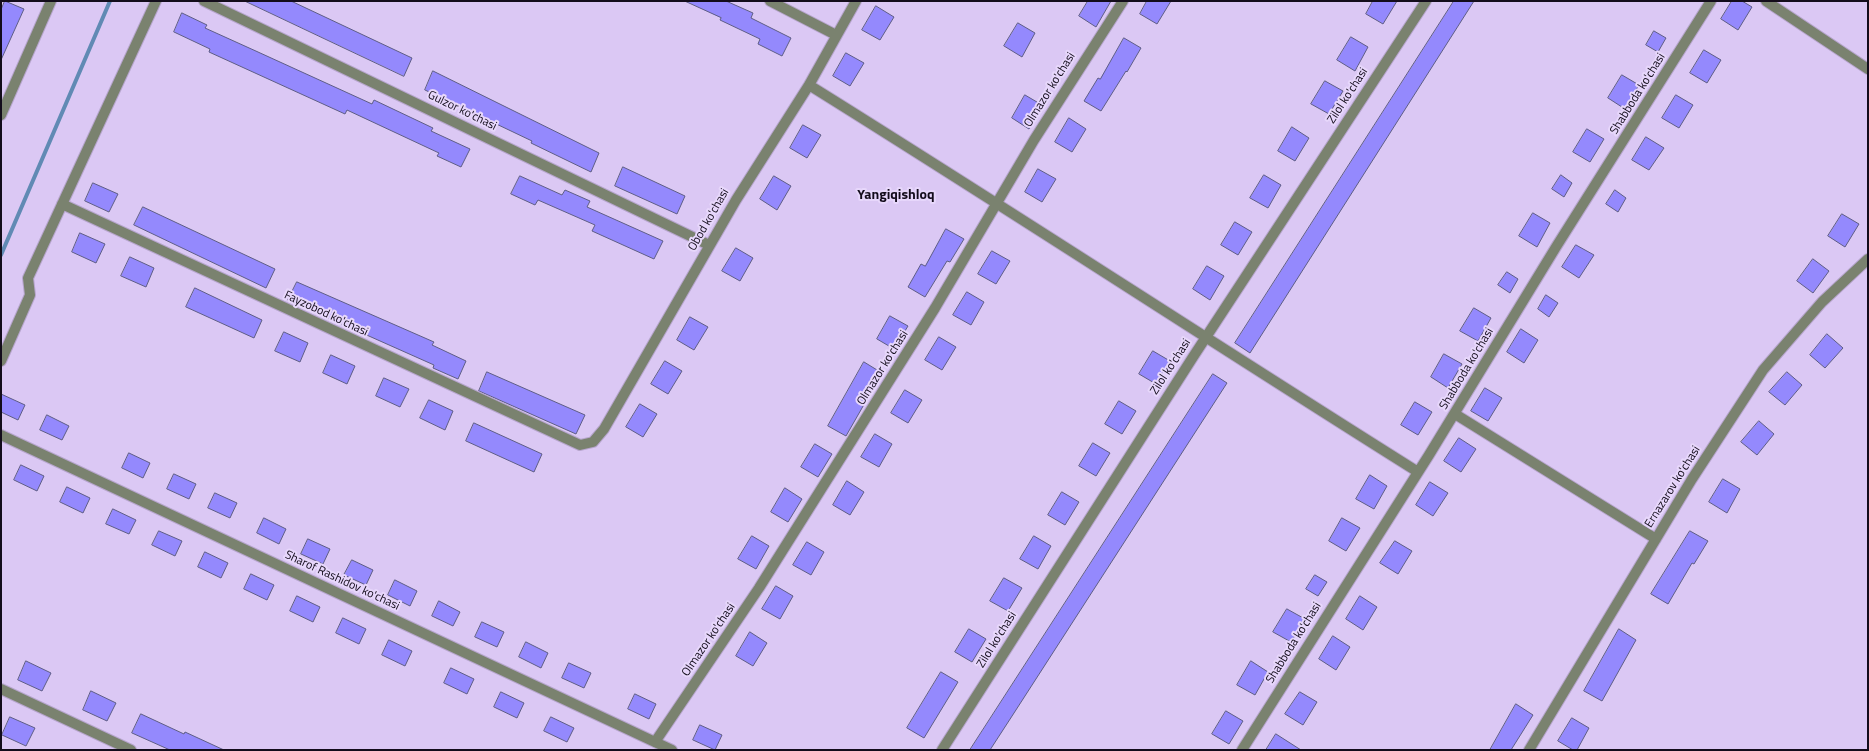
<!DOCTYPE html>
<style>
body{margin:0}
#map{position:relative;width:1869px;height:751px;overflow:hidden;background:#dbc8f4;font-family:"Titillium Web",sans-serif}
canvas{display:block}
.frame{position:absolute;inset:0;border:2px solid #130c1b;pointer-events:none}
</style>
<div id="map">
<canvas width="1869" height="751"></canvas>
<div class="frame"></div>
</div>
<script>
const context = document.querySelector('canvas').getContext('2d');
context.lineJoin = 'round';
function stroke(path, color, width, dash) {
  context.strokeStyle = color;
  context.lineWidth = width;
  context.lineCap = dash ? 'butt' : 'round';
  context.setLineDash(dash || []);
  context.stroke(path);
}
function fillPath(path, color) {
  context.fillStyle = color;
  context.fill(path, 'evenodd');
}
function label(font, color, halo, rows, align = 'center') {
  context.font = font + ' "Titillium Web",sans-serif';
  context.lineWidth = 4;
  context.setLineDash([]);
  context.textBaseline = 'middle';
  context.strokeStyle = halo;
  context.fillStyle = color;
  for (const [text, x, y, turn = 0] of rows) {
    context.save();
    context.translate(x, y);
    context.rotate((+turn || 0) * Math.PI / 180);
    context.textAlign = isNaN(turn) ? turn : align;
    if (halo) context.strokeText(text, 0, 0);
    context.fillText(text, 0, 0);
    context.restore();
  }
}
const stream = new Path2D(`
 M 1,255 L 110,1`);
const building = new Path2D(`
 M 5,1 L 24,9 L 1,60 L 1,10 Z
 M 245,1 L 291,1 L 412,58 L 404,76 Z
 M 685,1 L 726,1 L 753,13 L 751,18 L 791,38 L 782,56 L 758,44 L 760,39 L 720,20 L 721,18 Z
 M 1088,1 L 1111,1 L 1096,27 L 1079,16 Z
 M 1147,1 L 1171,1 L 1157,24 L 1140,14 Z
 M 1373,1 L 1397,1 L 1383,24 L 1366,14 Z
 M 1454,1 L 1474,1 L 1250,353 L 1235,343 Z
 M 1732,1 L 1742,1 L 1752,7 L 1738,30 L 1721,19 Z
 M 876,6 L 894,17 L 880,40 L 862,30 Z
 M 182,13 L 207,25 L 205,28 L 258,52 L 372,104 L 374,100 L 433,128 L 431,131 L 470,149 L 461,167 L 437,156 L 439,153 L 347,110 L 345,114 L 209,52 L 210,49 L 174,32 Z
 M 1018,23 L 1035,33 L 1022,57 L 1004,46 Z
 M 1654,31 L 1666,38 L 1658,52 L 1646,45 Z
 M 1351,37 L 1368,47 L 1355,71 L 1337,60 Z
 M 1124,38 L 1141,48 L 1127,72 L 1126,71 L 1101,111 L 1084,101 L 1098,78 L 1100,79 Z
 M 1704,50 L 1721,60 L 1707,83 L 1690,73 Z
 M 846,53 L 864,63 L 850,86 L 833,76 Z
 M 433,71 L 599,153 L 591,172 L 531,143 L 532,141 L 425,90 Z
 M 1622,75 L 1639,85 L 1625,109 L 1608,98 Z
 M 1325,81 L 1343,91 L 1329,114 L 1311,104 Z
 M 1025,95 L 1042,105 L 1029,129 L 1012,118 Z
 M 1676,95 L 1693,105 L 1679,128 L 1662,118 Z
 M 1069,118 L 1086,129 L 1072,152 L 1055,142 Z
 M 803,125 L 821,135 L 807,158 L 790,148 Z
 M 1292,127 L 1309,138 L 1295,161 L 1278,151 Z
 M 1587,129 L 1604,139 L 1590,162 L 1573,152 Z
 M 1646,137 L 1664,148 L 1649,170 L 1632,160 Z
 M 623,167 L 685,196 L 677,214 L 615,186 Z
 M 1038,169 L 1056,179 L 1042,202 L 1025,192 Z
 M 1264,175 L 1281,185 L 1268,208 L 1250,198 Z
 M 1561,175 L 1572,183 L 1564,197 L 1552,189 Z
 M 520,176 L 562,195 L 565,190 L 590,201 L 587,207 L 663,241 L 654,259 L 592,231 L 595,225 L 538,200 L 535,205 L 511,194 Z
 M 774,176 L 791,186 L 777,210 L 760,199 Z
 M 93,183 L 118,194 L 109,212 L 85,201 Z
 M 1615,190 L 1626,198 L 1618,212 L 1606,204 Z
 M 143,207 L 275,269 L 266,288 L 134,225 Z
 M 1533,213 L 1550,223 L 1537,247 L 1519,236 Z
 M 1842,214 L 1859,224 L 1845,247 L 1828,236 Z
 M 1235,222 L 1252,232 L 1238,255 L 1221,245 Z
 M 946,229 L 964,239 L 950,262 L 947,261 L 925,297 L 908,287 L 921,264 L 925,266 Z
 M 80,233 L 105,244 L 96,263 L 72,252 Z
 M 1576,245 L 1594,255 L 1579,278 L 1562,267 Z
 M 736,248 L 753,258 L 740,281 L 722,271 Z
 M 992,251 L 1010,261 L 996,284 L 978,274 Z
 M 130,257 L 154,268 L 146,287 L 121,276 Z
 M 1813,259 L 1829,271 L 1813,293 L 1797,281 Z
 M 1207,266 L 1224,276 L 1210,300 L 1193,289 Z
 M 1507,272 L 1518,279 L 1510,293 L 1498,285 Z
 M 297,282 L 434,342 L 432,345 L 466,361 L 458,379 L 433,368 L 434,365 L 288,300 Z
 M 195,288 L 262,320 L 254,338 L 186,307 Z
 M 967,292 L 984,302 L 971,325 L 953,315 Z
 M 1546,295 L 1558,303 L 1549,317 L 1538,309 Z
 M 1474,308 L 1491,318 L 1478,341 L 1460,331 Z
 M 890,316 L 908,326 L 894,349 L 877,339 Z
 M 690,317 L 708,327 L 694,350 L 677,340 Z
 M 1521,329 L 1538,340 L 1524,363 L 1507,352 Z
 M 284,332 L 308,343 L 300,362 L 275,351 Z
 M 1827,334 L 1843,348 L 1825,368 L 1810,355 Z
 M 939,337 L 956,347 L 942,370 L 925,360 Z
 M 1153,351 L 1170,361 L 1156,384 L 1139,374 Z
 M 1444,354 L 1462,364 L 1448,388 L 1431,377 Z
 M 331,355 L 355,366 L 347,384 L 323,373 Z
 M 665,361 L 682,371 L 668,394 L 651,384 Z
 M 864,362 L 882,373 L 846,436 L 828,426 Z
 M 487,372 L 585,415 L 576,434 L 479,391 Z
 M 1787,372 L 1802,385 L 1785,405 L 1769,392 Z
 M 1213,374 L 1227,383 L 1014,713 L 990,750 L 970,750 Z
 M 384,378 L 409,389 L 400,407 L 376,396 Z
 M 1485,388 L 1502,398 L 1488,421 L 1471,411 Z
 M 905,390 L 922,400 L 908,423 L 891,413 Z
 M 1,394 L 25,405 L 18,420 L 1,412 Z
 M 429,400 L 453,411 L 445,430 L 420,418 Z
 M 1119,401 L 1136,411 L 1122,434 L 1105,424 Z
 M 1415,402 L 1432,412 L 1418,435 L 1401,425 Z
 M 640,404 L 657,414 L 643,437 L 626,427 Z
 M 47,415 L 69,426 L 62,440 L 40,430 Z
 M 1759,421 L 1774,434 L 1757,455 L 1741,442 Z
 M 474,423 L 542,454 L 534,472 L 466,441 Z
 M 875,434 L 892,444 L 879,467 L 861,457 Z
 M 1459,438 L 1476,449 L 1461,472 L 1444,461 Z
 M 1093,443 L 1110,453 L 1096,476 L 1079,466 Z
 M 815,444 L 832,454 L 818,477 L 801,467 Z
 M 129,453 L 150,463 L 143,478 L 122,468 Z
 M 21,465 L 44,476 L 37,491 L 14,480 Z
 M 174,474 L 196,484 L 189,499 L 167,489 Z
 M 1370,475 L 1387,486 L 1374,509 L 1356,499 Z
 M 1723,479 L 1740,489 L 1727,513 L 1709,502 Z
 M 847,481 L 864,492 L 850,515 L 833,505 Z
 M 1430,482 L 1448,493 L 1433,516 L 1416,505 Z
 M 67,487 L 90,498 L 83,513 L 60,502 Z
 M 785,488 L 802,499 L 788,522 L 771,512 Z
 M 1062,492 L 1079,502 L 1065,525 L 1048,515 Z
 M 215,493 L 237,503 L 230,518 L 208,508 Z
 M 113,509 L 136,520 L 129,534 L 106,524 Z
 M 264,518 L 286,529 L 279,544 L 257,533 Z
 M 1342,518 L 1360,528 L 1346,551 L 1329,541 Z
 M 159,531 L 182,541 L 175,556 L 152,545 Z
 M 1690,531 L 1708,541 L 1694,564 L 1692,563 L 1668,604 L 1651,594 Z
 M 752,536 L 769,546 L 756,569 L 738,559 Z
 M 1034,536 L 1051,546 L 1038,569 L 1020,559 Z
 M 308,539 L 330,549 L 323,564 L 301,554 Z
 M 1395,541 L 1412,551 L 1398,574 L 1380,563 Z
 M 807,542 L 824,552 L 811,575 L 793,565 Z
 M 205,552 L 228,563 L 221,578 L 198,567 Z
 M 352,560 L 373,570 L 366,585 L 344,575 Z
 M 251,574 L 274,585 L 267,600 L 244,589 Z
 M 1315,575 L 1327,582 L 1318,596 L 1306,589 Z
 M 1004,578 L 1022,588 L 1008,611 L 990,601 Z
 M 395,580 L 417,591 L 410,606 L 388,595 Z
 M 776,586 L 793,596 L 780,619 L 762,609 Z
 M 297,596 L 320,607 L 313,622 L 290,611 Z
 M 1360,596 L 1377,607 L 1363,630 L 1346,619 Z
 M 439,601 L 460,612 L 453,626 L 432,616 Z
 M 1287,609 L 1305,619 L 1291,642 L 1273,632 Z
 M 343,618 L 366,629 L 359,644 L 336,633 Z
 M 482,622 L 504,632 L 497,647 L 475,637 Z
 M 969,629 L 986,639 L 972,662 L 955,652 Z
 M 1619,629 L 1636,640 L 1602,701 L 1584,691 Z
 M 750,632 L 767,643 L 753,666 L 736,656 Z
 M 1333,636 L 1350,647 L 1336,670 L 1319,659 Z
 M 389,640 L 412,651 L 405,666 L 382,655 Z
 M 526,642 L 548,653 L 541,668 L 519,657 Z
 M 26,661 L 51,673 L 42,691 L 18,680 Z
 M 1251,661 L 1268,672 L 1255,695 L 1237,685 Z
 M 569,663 L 591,673 L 584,688 L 562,678 Z
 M 451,668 L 474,679 L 467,694 L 444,683 Z
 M 941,672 L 958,682 L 924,738 L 907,728 Z
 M 91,691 L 116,703 L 107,721 L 83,710 Z
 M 501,692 L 524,703 L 517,718 L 494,707 Z
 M 1300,692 L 1317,702 L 1303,725 L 1285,714 Z
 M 635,694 L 656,704 L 649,719 L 628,709 Z
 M 1516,704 L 1533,715 L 1511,750 L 1490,750 Z
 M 1226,711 L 1243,721 L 1229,744 L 1212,734 Z
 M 141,714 L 184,734 L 185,732 L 224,750 L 170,750 L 132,733 Z
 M 10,717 L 35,728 L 26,746 L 2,735 Z
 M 551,717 L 574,728 L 567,742 L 544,731 Z
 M 1572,718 L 1589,728 L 1577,750 L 1573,750 L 1558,741 Z
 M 700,725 L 722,735 L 715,750 L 693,740 Z
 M 1276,734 L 1301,750 L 1266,750 Z`);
const street = new Path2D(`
 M 204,1 L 709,245
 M 770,1 L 836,35
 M 1766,1 L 1868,69
 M 809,85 C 1013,212 1214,344 1418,472
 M 1,115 L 51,1
 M 62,204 L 580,445 L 593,442 L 604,429 L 736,200 L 809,85 L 856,1
 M 1,361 L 30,295 L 28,278 L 156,1
 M 1455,414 L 1656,539
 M 1,435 L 672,750
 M 1,689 L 131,750
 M 655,742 L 759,588 L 935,308 L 1034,140 L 1123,1
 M 942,750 L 1193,357 L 1426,1
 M 1242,750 L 1429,455 L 1556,247 L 1711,1
 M 1529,750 L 1692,479 L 1763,370 L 1822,302 L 1868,259`);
const streetNames = [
 ["Olmazor ko'chasi",1050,90,-58],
 ["Shabboda ko'chasi",1638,94,-58],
 ["Zilol ko'chasi",1348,96,-57],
 ["Gulzor ko'chasi",462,111,26],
 ["Obod ko'chasi",709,220,-60],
 ["Fayzobod ko'chasi",326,314,25],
 ["Zilol ko'chasi",1171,367,-57],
 ["Olmazor ko'chasi",883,368,-58],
 ["Shabboda ko'chasi",1467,369,-59],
 ["Ernazarov ko'chasi",1673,487,-58],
 ["Sharof Rashidov ko'chasi",342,581,25],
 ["Olmazor ko'chasi",709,640,-56],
 ["Zilol ko'chasi",997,640,-58],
 ["Shabboda ko'chasi",1294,643,-58]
];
const quarterNames = [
 ["Yangiqishloq",896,196]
];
stroke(stream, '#618ab4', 4);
fillPath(building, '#9489fd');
stroke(building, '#5e5d85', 1);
stroke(street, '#b7a6cd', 12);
stroke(street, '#7a826f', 10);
label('12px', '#130c1b', '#e7d7fb', streetNames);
label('bold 14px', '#130c1b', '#e7d7fb', quarterNames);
</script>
